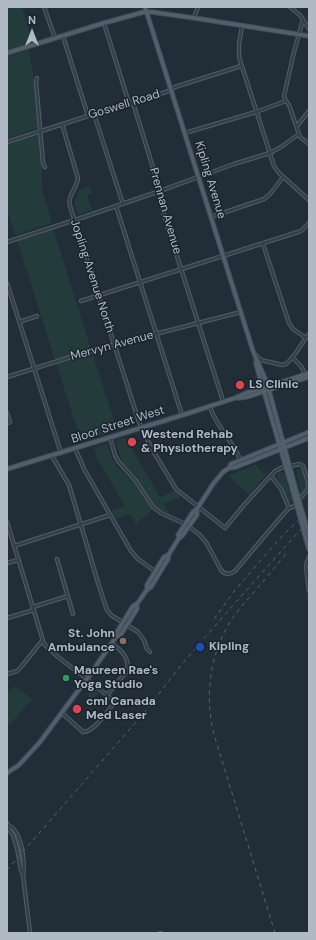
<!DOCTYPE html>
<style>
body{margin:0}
#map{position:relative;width:316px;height:940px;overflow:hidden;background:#212e38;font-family:"DM Sans",sans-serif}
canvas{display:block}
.frame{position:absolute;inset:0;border:8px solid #afbac5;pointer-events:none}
.north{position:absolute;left:12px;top:12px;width:40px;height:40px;-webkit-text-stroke:3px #1a242d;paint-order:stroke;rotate:0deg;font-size:11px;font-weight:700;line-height:16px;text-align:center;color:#afbac5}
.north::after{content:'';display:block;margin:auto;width:14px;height:18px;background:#afbac5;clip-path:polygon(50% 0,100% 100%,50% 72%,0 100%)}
</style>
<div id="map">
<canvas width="316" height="940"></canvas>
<div class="frame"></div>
<div class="north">N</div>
</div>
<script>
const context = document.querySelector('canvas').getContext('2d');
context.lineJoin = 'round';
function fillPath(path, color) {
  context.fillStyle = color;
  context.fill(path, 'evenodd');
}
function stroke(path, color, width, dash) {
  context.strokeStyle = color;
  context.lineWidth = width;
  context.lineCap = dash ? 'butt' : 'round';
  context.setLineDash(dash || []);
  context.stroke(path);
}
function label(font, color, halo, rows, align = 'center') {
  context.font = font + ' "DM Sans",sans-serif';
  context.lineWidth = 3;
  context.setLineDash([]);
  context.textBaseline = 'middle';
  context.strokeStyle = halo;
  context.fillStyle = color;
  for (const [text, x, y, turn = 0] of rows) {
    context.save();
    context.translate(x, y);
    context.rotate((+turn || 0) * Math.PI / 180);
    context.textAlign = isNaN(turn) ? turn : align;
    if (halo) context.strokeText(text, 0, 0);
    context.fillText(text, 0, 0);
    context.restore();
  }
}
const green = new Path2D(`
 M 7,7 L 22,7 L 33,42 L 7,50 Z
 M 29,50 L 34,78 L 38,128 L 7,138 L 7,57 Z
 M 36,134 L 39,136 L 42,169 L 42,189 L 52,223 L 15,235 L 7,209 L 7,144 Z
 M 90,186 L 92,193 L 87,195 L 92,210 L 78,215 L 74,202 L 79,190 Z
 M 53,228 L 91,349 L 55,360 L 17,240 Z
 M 92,352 L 117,430 L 81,441 L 56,363 Z
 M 125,437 L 160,497 L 175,491 L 180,496 L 179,498 L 164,503 L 169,513 L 169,514 C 149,506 150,498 140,482 C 135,474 127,468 121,461 L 122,460 L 119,454 L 116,442 L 117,440 Z
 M 107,444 L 112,459 L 117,466 L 136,484 L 152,510 L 136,524 L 130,514 L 115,519 L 111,511 L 125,506 L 98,460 L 97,460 L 94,447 Z
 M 256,464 L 259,469 L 266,475 L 249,495 L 228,476 Z
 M 299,469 C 304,472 307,483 305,489 C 304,490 302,493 301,495 L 296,471 L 297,470 Z
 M 280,472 L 283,472 L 285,475 L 287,481 L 286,481 L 293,501 L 292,502 L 289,502 L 282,487 L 277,479 L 277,475 Z
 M 15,686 L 33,699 L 7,727 L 7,693 Z
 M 91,686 L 99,693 L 90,703 L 87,691 Z`);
const minor = new Path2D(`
 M 44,7 L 55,38
 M 290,7 L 300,15 L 309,29
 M 194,18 L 198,7
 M 303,20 L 294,52 L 284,96 L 285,99 L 289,105 L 300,137 L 309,144
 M 104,23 L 128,100 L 134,106 L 159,187 L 163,212 L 223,401
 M 242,26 L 239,44 L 239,57 L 274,166 L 279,173 L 309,200
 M 63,36 L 88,116
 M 37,78 L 36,82 L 43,163 L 45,167
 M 94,114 L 123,204
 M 62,124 L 78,178 C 77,189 67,195 70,206 L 139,422 L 152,449 L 176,489 L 225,528 L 244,505 L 275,471 L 285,466
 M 297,126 L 309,111
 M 185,133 L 256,112 L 286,101
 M 7,142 L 88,116 L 166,92 L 175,87 L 241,66
 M 116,206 L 182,415
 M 211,217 L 264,199 L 271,193 L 283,177
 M 7,242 L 78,219 L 160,191 L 234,164 L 270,153 L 281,147 L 299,134
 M 263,244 L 289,323 L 293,329 L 306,338
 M 7,283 L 61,453
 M 81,301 L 292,234 L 301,231 L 309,223
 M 19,322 L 37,316
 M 256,355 L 261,360 L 282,365 C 285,364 286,365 288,362 C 295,356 303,341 309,334
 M 292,357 L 301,366 L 305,374
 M 7,377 L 93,350 L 241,312
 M 210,407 C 216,426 232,440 240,459
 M 7,413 L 10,422 L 7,423
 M 110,437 L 115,455 L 118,461 L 136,481 L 153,507 L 161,513 L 185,524 L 199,534 L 206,542 L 221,570 C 225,575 230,575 235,571 L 280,518 L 289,508 L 293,507 L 308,489 L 308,482 L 303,466 L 300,464 L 290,466
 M 75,448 L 84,469 L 131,551 L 138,559 L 156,572
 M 52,456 L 69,485 L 99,586 L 107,610 L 111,615 L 138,632 L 144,640 L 147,649 L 150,652
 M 271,476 L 281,489 L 289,508
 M 7,522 L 44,644 L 58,657 L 87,679 L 114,701 L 114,703 C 107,712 94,732 83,732 L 62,713
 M 14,546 L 110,515
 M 309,557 L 307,562 L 306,566 L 309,591
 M 57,559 L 73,614
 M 7,563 L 18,560
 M 33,607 L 68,596
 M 7,618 L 34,610
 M 7,674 L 17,671 L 21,667 L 42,641
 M 107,695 L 127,671 C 130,658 122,650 112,644
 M 7,823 L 8,828 L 13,835 L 17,848 L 21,870 L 23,875
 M 8,825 C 22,830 25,862 23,875 L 30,933
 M 160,933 L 161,933`);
const major = new Path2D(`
 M 145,7 L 253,351 L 267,383 L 297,494
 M 7,53 L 104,23 L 144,12 L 152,12 L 194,18 L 309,36
 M 256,360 L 256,364 L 294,495
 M 238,398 L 247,397 L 309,377
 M 229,468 L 236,467 L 309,438
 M 7,469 L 186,414 L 235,398 L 246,393 L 285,381 L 309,373
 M 179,538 L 182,536 L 197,515 L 197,509
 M 147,589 L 147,585 L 164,557 L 168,555
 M 116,637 L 121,634 L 127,625 L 137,609 L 137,605
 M 7,773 L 19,765 L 40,742 L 89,676 L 116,637 L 117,632 L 133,606 C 142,603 142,591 151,587 L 168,559 L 169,554 L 179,538 L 178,535 L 193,512 L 197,509 L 213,484 L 223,472 L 229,468 L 231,464 L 309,432`);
const rail = new Path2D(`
 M 214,619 L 235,590 L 283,535 L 296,523 L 309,509
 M 7,870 L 143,714 L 182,664 L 235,603 L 309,520
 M 275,933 L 213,731 C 205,694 210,655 230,622 C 237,611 246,601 255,591 C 266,578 277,565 288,551`);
const majorBridge = new Path2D(`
 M 297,494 L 309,535
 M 294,495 L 309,550`);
const markers = [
 [240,385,5,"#e0444e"],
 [132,442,5,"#e0444e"],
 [123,641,4,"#8d6e63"],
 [200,647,5,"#1a4fb4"],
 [66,678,4,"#2e9e5b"],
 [77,709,5,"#e0444e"]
];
const streetNames = [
 ["Goswell Road",124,105,-17],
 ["Kipling Avenue",210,180,73],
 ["Prennan Avenue",165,211,74],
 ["Jopling Avenue North",92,276,72],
 ["Mervyn Avenue",112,346,-15],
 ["Bloor Street West",118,425,-18]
];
const poiNames = [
 ["LS Clinic",249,385],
 ["Westend Rehab",141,435],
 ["& Physiotherapy",141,449],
 ["St. John",115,634,"right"],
 ["Ambulance",115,648,"right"],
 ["Kipling",209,647],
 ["Maureen Rae's",74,671],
 ["Yoga Studio",74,685],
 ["cml Canada",86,702],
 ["Med Laser",86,716]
];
fillPath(green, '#233b3a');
stroke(minor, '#525d66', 4.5);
stroke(major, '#404b55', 5.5);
stroke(minor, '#343f49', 2.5);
stroke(major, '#525e69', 3.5);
stroke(rail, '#566470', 1, [4, 4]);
stroke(majorBridge, '#404b55', 5.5, []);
stroke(majorBridge, '#525e69', 3.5);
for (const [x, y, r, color] of markers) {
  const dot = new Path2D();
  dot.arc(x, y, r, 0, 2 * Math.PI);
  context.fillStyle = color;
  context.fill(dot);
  stroke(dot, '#1a242d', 1.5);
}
label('12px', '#afbac5', '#1a242d', streetNames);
label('bold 12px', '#afbac5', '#1a242d', poiNames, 'left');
</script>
